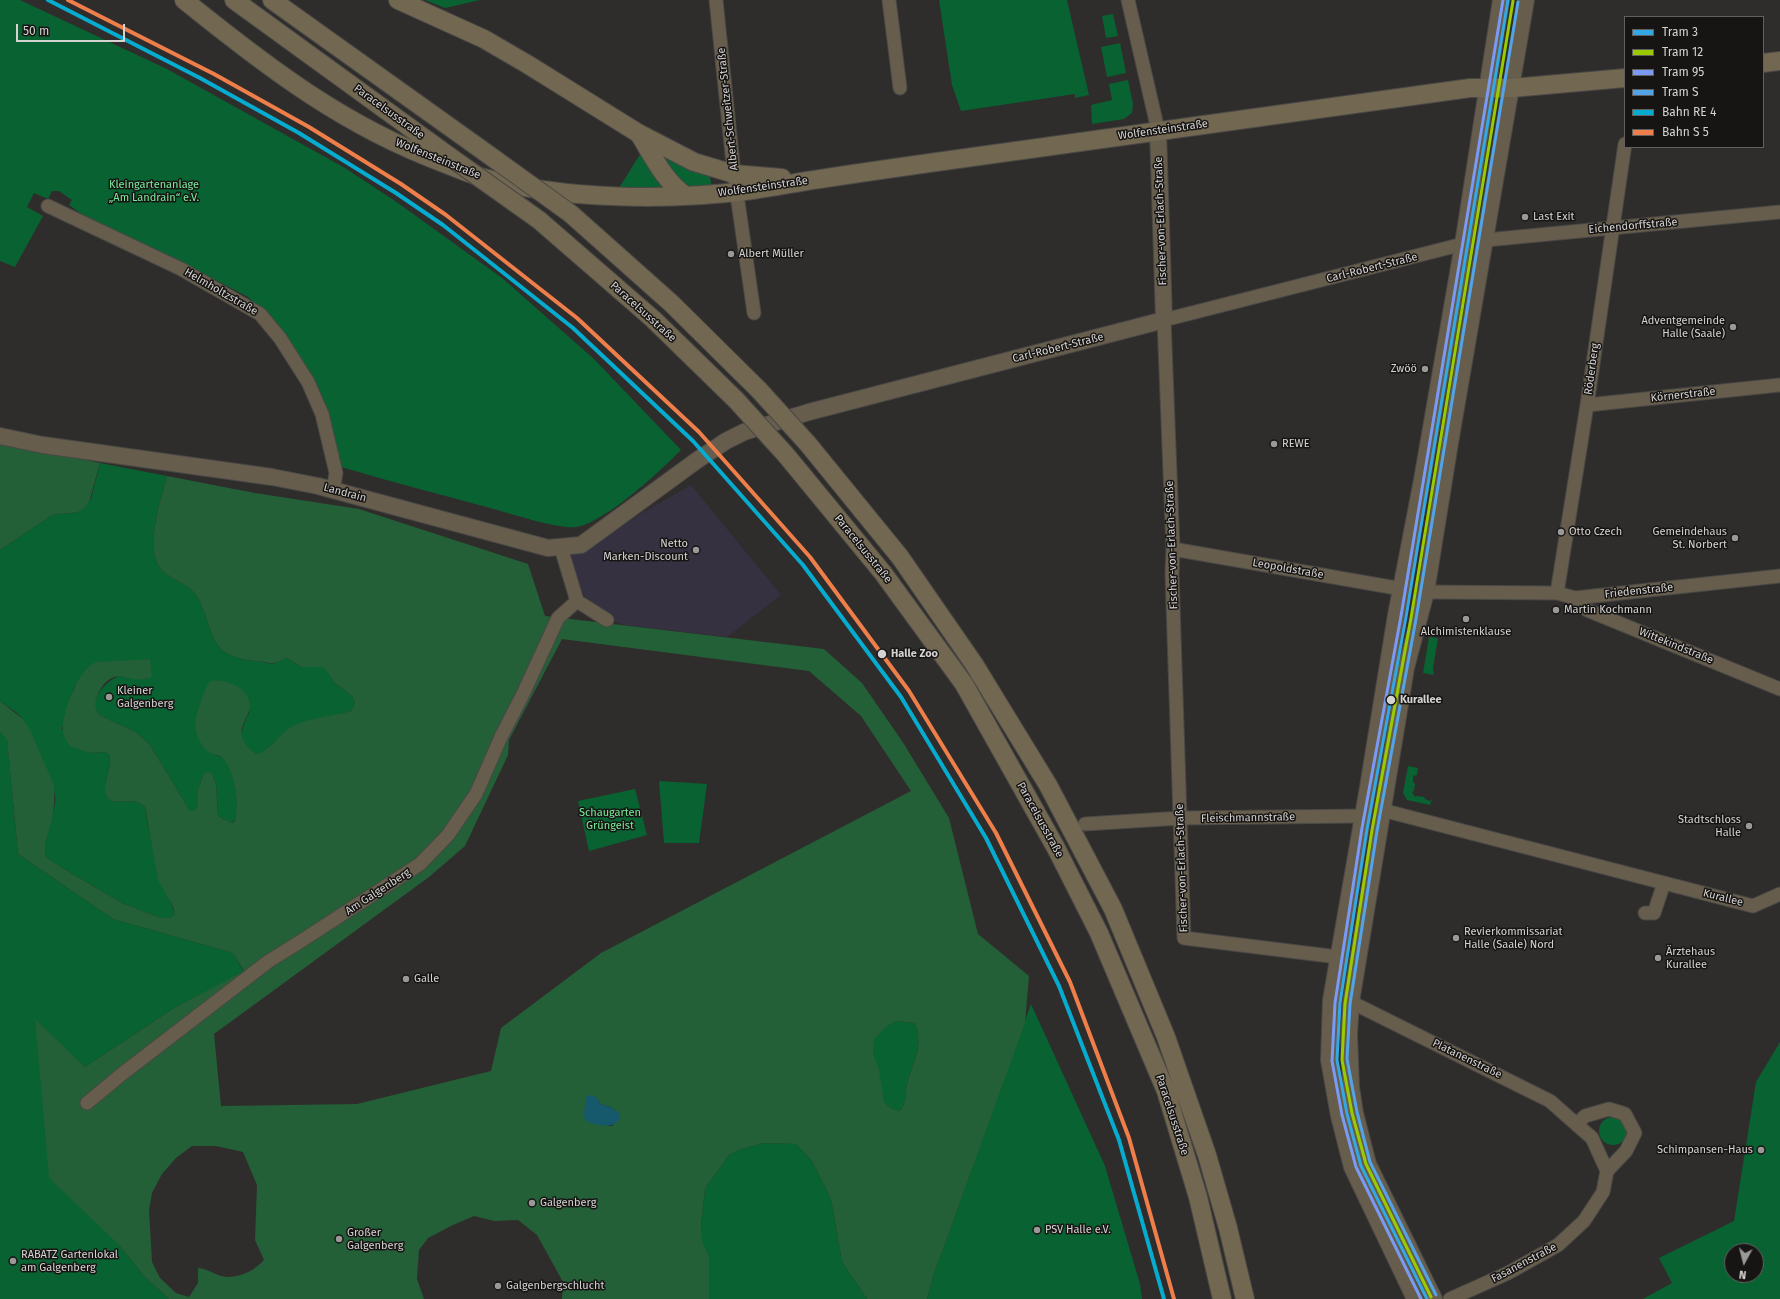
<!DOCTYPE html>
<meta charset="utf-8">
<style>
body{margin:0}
#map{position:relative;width:1780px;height:1299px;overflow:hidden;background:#2f2d2b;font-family:"Fira Sans",sans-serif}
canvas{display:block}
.legend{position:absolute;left:1624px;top:16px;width:140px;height:132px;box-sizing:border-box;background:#171514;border:1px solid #636160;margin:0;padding:5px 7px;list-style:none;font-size:12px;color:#d5d3d1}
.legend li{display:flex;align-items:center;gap:8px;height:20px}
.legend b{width:20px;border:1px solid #636160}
.north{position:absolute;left:1724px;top:1243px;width:40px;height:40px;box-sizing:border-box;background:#171514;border:1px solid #636160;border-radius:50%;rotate:187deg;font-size:11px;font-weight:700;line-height:16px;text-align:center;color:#d5d3d1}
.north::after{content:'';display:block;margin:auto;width:14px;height:18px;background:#9b9997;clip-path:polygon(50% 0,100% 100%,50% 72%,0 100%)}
.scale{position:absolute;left:16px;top:24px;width:109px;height:18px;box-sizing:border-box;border:2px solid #d5d3d1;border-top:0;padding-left:5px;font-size:12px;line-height:14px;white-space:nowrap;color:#d5d3d1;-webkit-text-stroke:3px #171514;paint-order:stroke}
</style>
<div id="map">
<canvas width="1780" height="1299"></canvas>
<ul class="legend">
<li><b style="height:5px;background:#33a8e4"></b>Tram 3</li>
<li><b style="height:5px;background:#9c0"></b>Tram 12</li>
<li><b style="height:5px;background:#7a9af6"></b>Tram 95</li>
<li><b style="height:5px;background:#53a3e8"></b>Tram S</li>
<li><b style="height:5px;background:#06acd0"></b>Bahn RE 4</li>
<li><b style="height:5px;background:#ee7e4a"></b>Bahn S 5</li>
</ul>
<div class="north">N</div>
<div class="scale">50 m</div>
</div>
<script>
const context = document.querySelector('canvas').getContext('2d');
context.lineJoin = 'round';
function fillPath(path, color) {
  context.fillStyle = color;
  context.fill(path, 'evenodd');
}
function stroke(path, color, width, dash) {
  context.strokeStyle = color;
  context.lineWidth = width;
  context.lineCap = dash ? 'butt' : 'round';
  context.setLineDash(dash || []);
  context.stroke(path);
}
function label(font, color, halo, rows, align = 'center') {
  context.font = font + ' "Fira Sans",sans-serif';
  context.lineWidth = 3;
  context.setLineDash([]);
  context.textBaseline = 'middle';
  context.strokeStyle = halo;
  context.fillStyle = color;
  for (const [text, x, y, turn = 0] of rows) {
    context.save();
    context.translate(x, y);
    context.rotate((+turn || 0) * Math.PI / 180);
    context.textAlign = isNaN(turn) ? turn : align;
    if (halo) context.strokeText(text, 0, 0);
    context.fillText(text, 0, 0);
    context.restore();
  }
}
const commercial = new Path2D(`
 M 691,485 L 781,595 L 727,637 L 625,625 L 608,619 L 584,595 L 563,554 L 582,548 Z`);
const green = new Path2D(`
 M 0,0 L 20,0 L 167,69 L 345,168 L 398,203 L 502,278 L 594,359 L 681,450 C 658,473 608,520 577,527 C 562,530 511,514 494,509 C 443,495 392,482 341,467 L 336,458 L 329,429 L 267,316 L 248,297 L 160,251 L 113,232 L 83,215 L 69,205 L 72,200 L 59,191 L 52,191 L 48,199 L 34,193 L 27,207 L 43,216 L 15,267 L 0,261 Z
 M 425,0 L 480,0 L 445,8 Z
 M 939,0 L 1067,0 L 1089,95 L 1075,98 L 1075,94 L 961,111 L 952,85 Z
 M 1113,14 L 1118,36 L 1106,38 L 1102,16 Z
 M 1120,43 L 1126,73 L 1107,77 L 1101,47 Z
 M 1128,80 L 1133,104 L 1132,113 L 1124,119 L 1092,124 L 1091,105 L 1112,100 L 1109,84 Z
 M 644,148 L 668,189 L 619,188 Z
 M 659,150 L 709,173 L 712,187 L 689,188 L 676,178 Z
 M 100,463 L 167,476 C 161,499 142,554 164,572 C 176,582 192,585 199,600 C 216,635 207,656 256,661 C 262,661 270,665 276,663 C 280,662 283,658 287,658 L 301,667 L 322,666 L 327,669 L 334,682 L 353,697 L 355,703 L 351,711 L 347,712 L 288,729 L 264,752 L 257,754 C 235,744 241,728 250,711 L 195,725 C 197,734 202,749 211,753 C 218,756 222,756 227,763 C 233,772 244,818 231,823 L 218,816 L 216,784 L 212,773 L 204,773 L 198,789 L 198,807 L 194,811 L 190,811 L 150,745 L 136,732 L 99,715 C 87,699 105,683 118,676 L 137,679 L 147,679 L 150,659 L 135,661 L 74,687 L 62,729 L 90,753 L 103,752 L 109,754 C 113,766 104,778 105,791 C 107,808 127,799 137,802 C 140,803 142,805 145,807 C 149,837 157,863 166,892 C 169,900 173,907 175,915 L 169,918 L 161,918 L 122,903 L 64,869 L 46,857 C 41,836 57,815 55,794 C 54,784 28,725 22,718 C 16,711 8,707 0,701 L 0,550 L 52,515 L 78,512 L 91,499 Z
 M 1429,637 L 1438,638 L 1433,668 L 1434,675 L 1423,673 Z
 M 0,732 L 7,738 L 18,854 L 113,919 L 233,953 L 244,972 L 174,1008 L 85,1067 L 35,1020 L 118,1244 L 145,1277 L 169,1299 L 0,1299 Z
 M 1408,766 L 1418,768 L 1417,775 L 1413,776 L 1413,782 L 1415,784 L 1414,791 L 1412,792 L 1415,797 L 1417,796 L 1424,797 L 1425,799 L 1430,801 L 1432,799 L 1430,805 L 1407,800 L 1403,793 Z
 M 659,781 L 707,784 L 699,843 L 664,843 Z
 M 635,789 L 647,835 L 589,851 L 578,801 Z
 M 1031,1004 L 1105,1166 L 1140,1284 L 1142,1299 L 927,1299 L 934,1274 Z
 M 896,1021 L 915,1023 C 924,1049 913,1060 907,1084 C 905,1094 907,1102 900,1111 L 891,1108 L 884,1102 L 873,1053 L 873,1039 L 886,1027 Z
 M 1780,1042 L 1780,1299 L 1643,1299 L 1672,1283 L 1659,1258 L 1734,1221 L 1756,1082 ZM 1732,1251 L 1756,1251 L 1756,1275 L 1732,1275 Z
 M1599 1131a14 14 0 1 1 28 0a14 14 0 1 1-28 0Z
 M 763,1143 L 796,1144 L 812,1161 L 831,1199 L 842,1262 L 867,1299 L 709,1299 L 709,1256 L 701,1241 L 701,1226 L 705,1189 L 729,1155 L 739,1150 Z`);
const forest = new Path2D(`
 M 0,442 L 100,463 L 90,499 L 86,507 L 78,512 L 52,515 L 0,550 Z
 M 167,476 L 255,493 L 359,509 L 528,564 L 545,616 L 824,649 L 862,683 L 904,744 L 949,818 L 978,934 L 1029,976 L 1025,1023 L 934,1274 L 927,1299 L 867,1299 L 842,1262 L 831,1199 L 812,1161 L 796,1144 L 763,1143 L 739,1150 L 729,1155 L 705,1189 L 701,1226 L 702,1241 L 709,1256 L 709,1299 L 562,1299 L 563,1282 L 537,1235 L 518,1220 L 494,1221 L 474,1216 L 453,1225 L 428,1238 L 419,1250 L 417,1279 L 424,1299 L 169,1299 L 145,1277 L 118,1244 L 49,1178 L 35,1019 L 85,1067 L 174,1008 L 244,971 L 233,953 L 113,919 L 18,854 L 7,739 L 0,732 L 0,701 L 23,719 L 30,730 L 54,785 C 55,797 54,811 51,823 C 48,835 43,844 46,857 L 64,869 L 122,903 L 161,918 L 169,918 L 175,915 L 173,907 L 158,880 L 145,807 C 142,805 140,803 137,802 C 127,799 107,808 105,791 C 104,778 113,766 109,754 L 103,752 L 90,753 L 70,746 C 66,741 63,736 63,729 C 62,712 79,668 96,662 L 150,659 L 152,677 C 144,680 136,680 128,678 C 125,678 121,676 118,676 C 103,678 89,702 99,715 L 136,732 L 150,745 L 190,811 L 194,811 L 198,807 L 198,789 L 204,773 L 208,772 L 212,773 L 216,784 L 218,816 L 231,823 L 234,822 C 241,808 234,770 223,759 C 219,754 214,755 210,753 C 202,749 196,735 195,727 C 194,720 205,685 210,682 C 219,677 241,686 246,694 C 249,699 251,705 249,711 C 248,716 244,720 243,725 C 238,737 247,749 257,754 C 271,749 278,736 289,728 C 305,718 329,717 347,712 L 351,711 L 355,703 L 353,697 L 334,682 L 325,668 L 322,667 L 301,667 L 287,658 C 282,659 279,663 274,663 C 268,664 262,661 256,661 C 207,656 216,635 199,600 C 192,585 176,582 164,572 C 142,554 161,499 167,476 ZM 562,639 L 809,671 L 861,716 L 911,791 L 601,953 L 501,1028 L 491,1071 L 357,1104 L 221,1106 L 214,1034 L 429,877 L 465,846 L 508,755 L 509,740 ZM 896,1021 L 915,1023 C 924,1049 913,1060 907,1084 C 905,1094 907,1102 900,1111 L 891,1108 L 884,1102 L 879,1070 L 873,1053 L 874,1039 L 886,1027 ZM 596,1097 L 600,1104 L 610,1107 L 620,1114 L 612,1126 L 599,1124 L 585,1116 L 586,1102 ZM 192,1146 L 216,1146 L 243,1152 L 257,1185 L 255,1240 L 264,1260 C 254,1271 237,1280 221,1276 C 212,1273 208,1269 198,1268 L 198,1283 L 189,1297 L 176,1293 L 160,1278 L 152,1262 L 149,1210 L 152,1193 L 162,1174 L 176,1158 Z`);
const water = new Path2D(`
 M 590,1095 L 596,1097 L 600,1104 L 610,1107 L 620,1114 C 621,1132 589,1125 585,1119 C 582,1112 587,1105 585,1098 Z`);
const minor = new Path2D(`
 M 716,0 L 734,174 L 754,313
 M 889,0 L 900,88
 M 1128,0 L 1158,130
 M 48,206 L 181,269 L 260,314 L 280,338 L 308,382 L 322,414 L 336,473 L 333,490
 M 1486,240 L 1780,212
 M 1587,405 L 1780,385
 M 561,548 L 577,601 L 607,620
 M 1173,549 L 1402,589
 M 1426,592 L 1557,593 L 1575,598 L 1780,576
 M 1557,593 L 1587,405 L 1625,144
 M 1575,598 L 1587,610 L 1780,689
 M 1382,810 L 1753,906 L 1780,894
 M 1085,824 L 1181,818 L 1363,816
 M 1645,913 L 1654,913 L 1664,883
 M 1338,957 L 1184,938 L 1172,574 L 1173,549 L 1164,320 L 1463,244
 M 1351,1002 L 1550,1101 L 1592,1138 L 1607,1171
 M 87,1103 L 122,1074 L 269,961 L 298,943 L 420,864 L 448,835 L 476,794 L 501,737 L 523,694 L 558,618 L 577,601
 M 1577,1124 L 1585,1116 L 1609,1109 L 1625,1114 L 1635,1133 L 1626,1151 L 1607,1171
 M 1450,1299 L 1508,1273 L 1558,1245 L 1584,1221 L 1603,1192 L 1607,1171`);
const tertiary = new Path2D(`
 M 0,436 L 43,445 L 272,477 L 318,486 L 548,548 L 581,545 L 696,461 L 726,441 L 744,432 L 809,412 L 1164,320 L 1158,130
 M 1415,1299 L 1352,1167 L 1339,1116 L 1329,1060 L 1331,1000 L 1368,787 L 1396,615 L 1422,480 L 1463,244 L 1501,0
 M 1434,1299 L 1368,1164 L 1355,1113 L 1351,1087 L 1349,1034 L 1351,1002 L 1406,668 L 1426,592 L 1450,443 L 1526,0`);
const secondary = new Path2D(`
 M 184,0 C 267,67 345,127 446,164 C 459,169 472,175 484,178 C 564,200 671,201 753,190 C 776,187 798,182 820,179 C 878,170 936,162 994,154 C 1153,131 1312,111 1470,88 L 1512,88 L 1625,78
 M 234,0 L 449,156
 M 272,0 L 496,160
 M 398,0 L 484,39 L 527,64 L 638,133 L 694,162 L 734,174 L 782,178
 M 1763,63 L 1780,61
 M 639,134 C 653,156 664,181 686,196
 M 571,214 L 671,303 L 759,390
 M 539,220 L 653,319 L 736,400
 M 808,444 L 900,557 L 974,664 L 1048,785 L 1113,909 L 1166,1037 L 1183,1086 L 1207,1155 L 1228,1228 L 1245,1299
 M 786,455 L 883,573 L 964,684 L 1056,848 L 1099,933 L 1166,1091 L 1198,1197 L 1222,1299`);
const secondaryBridge = new Path2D(`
 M 449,156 L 539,220
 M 496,160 L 571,214
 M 759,390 L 808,444
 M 736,400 L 786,455`);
const rail1 = new Path2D(`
 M 48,0 L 200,78 L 299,133 L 396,193 L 443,225 L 573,328 L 693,441 L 803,565 L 901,697 L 986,838 L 1059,986 L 1119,1140 L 1164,1299`);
const rail2 = new Path2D(`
 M 68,0 L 214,74 L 309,127 L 401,184 L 446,215 L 577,318 L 699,432 L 810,557 L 909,691 L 996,833 L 1070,982 L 1129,1138 L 1174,1299`);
const tram1 = new Path2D(`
 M 1427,1299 L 1361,1166 L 1347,1114 L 1337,1060 L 1340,1003 L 1367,829 L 1406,617 L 1508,0`);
const tram2 = new Path2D(`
 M 1431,1297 L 1366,1164 L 1352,1113 L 1342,1060 L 1345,1004 L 1372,830 L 1411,618 L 1513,1`);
const tram3 = new Path2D(`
 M 1421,1299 L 1356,1167 L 1342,1115 L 1332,1061 L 1335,1003 L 1362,828 L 1401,616 L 1503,0`);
const tram4 = new Path2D(`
 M 1436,1295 L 1370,1162 L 1357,1112 L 1347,1059 L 1350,1004 L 1377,831 L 1416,619 L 1518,2`);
const markers = [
 [1525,217,4,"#9b9997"],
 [731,254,4,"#9b9997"],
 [1733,327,4,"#9b9997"],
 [1425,369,4,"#9b9997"],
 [1274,444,4,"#9b9997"],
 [1561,532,4,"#9b9997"],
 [1735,538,4,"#9b9997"],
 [696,550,4,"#9b9997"],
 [1556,610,4,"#9b9997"],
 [1466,619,4,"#9b9997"],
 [882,654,5,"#d5d3d1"],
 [109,697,4,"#9b9997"],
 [1391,700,5,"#d5d3d1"],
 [1749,826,4,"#9b9997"],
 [1456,938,4,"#9b9997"],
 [1658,958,4,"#9b9997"],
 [406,979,4,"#9b9997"],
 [1761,1150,4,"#9b9997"],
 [532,1203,4,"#9b9997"],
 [1037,1230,4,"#9b9997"],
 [339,1239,4,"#9b9997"],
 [13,1261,4,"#9b9997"],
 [498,1286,4,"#9b9997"]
];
const streetNames = [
 ["Albert-Schweitzer-Straße",728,109,-96],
 ["Paracelsusstraße",389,112,36],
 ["Wolfensteinstraße",1163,130,-8],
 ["Wolfensteinstraße",438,159,22],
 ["Wolfensteinstraße",763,187,-8],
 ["Fischer-von-Erlach-Straße",1161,221,-92],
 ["Eichendorffstraße",1633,226,-5],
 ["Carl-Robert-Straße",1372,268,-14],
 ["Helmholtzstraße",221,292,30],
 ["Paracelsusstraße",643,312,42],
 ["Carl-Robert-Straße",1058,348,-14],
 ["Röderberg",1592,369,-82],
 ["Körnerstraße",1683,395,-6],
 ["Landrain",345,493,15],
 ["Fischer-von-Erlach-Straße",1172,545,-92],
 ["Paracelsusstraße",863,549,51],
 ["Leopoldstraße",1288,569,10],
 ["Friedenstraße",1639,591,-6],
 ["Wittekindstraße",1676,646,22],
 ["Fleischmannstraße",1248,818,-1],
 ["Paracelsusstraße",1040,820,61],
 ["Fischer-von-Erlach-Straße",1182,868,-92],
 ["Am Galgenberg",378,892,-33],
 ["Kurallee",1723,898,14],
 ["Platanenstraße",1467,1059,26],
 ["Paracelsusstraße",1172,1115,72],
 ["Fasanenstraße",1524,1263,-28]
];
const parkNames = [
 ["Kleingartenanlage",154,185],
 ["„Am Landrain“ e.V.",154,198],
 ["Schaugarten",610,813],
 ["Grüngeist",610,826]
];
const poiNames = [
 ["Last Exit",1533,217],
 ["Albert Müller",739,254],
 ["Adventgemeinde",1725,321,"right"],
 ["Halle (Saale)",1725,334,"right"],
 ["Zwöö",1417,369,"right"],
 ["REWE",1282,444],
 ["Otto Czech",1569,532],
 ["Gemeindehaus",1727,532,"right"],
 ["St. Norbert",1727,545,"right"],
 ["Netto",688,544,"right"],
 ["Marken-Discount",688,557,"right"],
 ["Martin Kochmann",1564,610],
 ["Alchimistenklause",1466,632,"center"],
 ["Kleiner",117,691],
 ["Galgenberg",117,704],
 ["Stadtschloss",1741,820,"right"],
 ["Halle",1741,833,"right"],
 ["Revierkommissariat",1464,932],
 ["Halle (Saale) Nord",1464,945],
 ["Ärztehaus",1666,952],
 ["Kurallee",1666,965],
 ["Galle",414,979],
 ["Schimpansen-Haus",1753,1150,"right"],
 ["Galgenberg",540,1203],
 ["PSV Halle e.V.",1045,1230],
 ["Großer",347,1233],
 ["Galgenberg",347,1246],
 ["RABATZ Gartenlokal",21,1255],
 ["am Galgenberg",21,1268],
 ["Galgenbergschlucht",506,1286]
];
const stopNames = [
 ["Halle Zoo",891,654],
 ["Kurallee",1400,700]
];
fillPath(commercial, '#353140');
fillPath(green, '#086231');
fillPath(forest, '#235f37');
fillPath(water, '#16596d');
stroke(minor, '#494846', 15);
stroke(tertiary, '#494846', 18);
stroke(secondary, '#494846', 20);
stroke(minor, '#665d4c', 13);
stroke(tertiary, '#665d4c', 16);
stroke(secondary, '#726750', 18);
stroke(secondaryBridge, '#494846', 20, []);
stroke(secondaryBridge, '#726750', 18);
stroke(rail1, '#06acd0', 4);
stroke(rail2, '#ee7e4a', 4);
stroke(tram1, '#33a8e4', 3);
stroke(tram2, '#9c0', 3);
stroke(tram3, '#7a9af6', 3);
stroke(tram4, '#53a3e8', 3);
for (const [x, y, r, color] of markers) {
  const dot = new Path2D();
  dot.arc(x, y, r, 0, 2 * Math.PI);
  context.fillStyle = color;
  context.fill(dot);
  stroke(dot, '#171514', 1.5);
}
label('11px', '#d5d3d1', '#171514', streetNames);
label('11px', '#79ee9c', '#171514', parkNames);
label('11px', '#d5d3d1', '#171514', poiNames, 'left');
label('bold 11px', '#d5d3d1', '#171514', stopNames, 'left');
</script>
